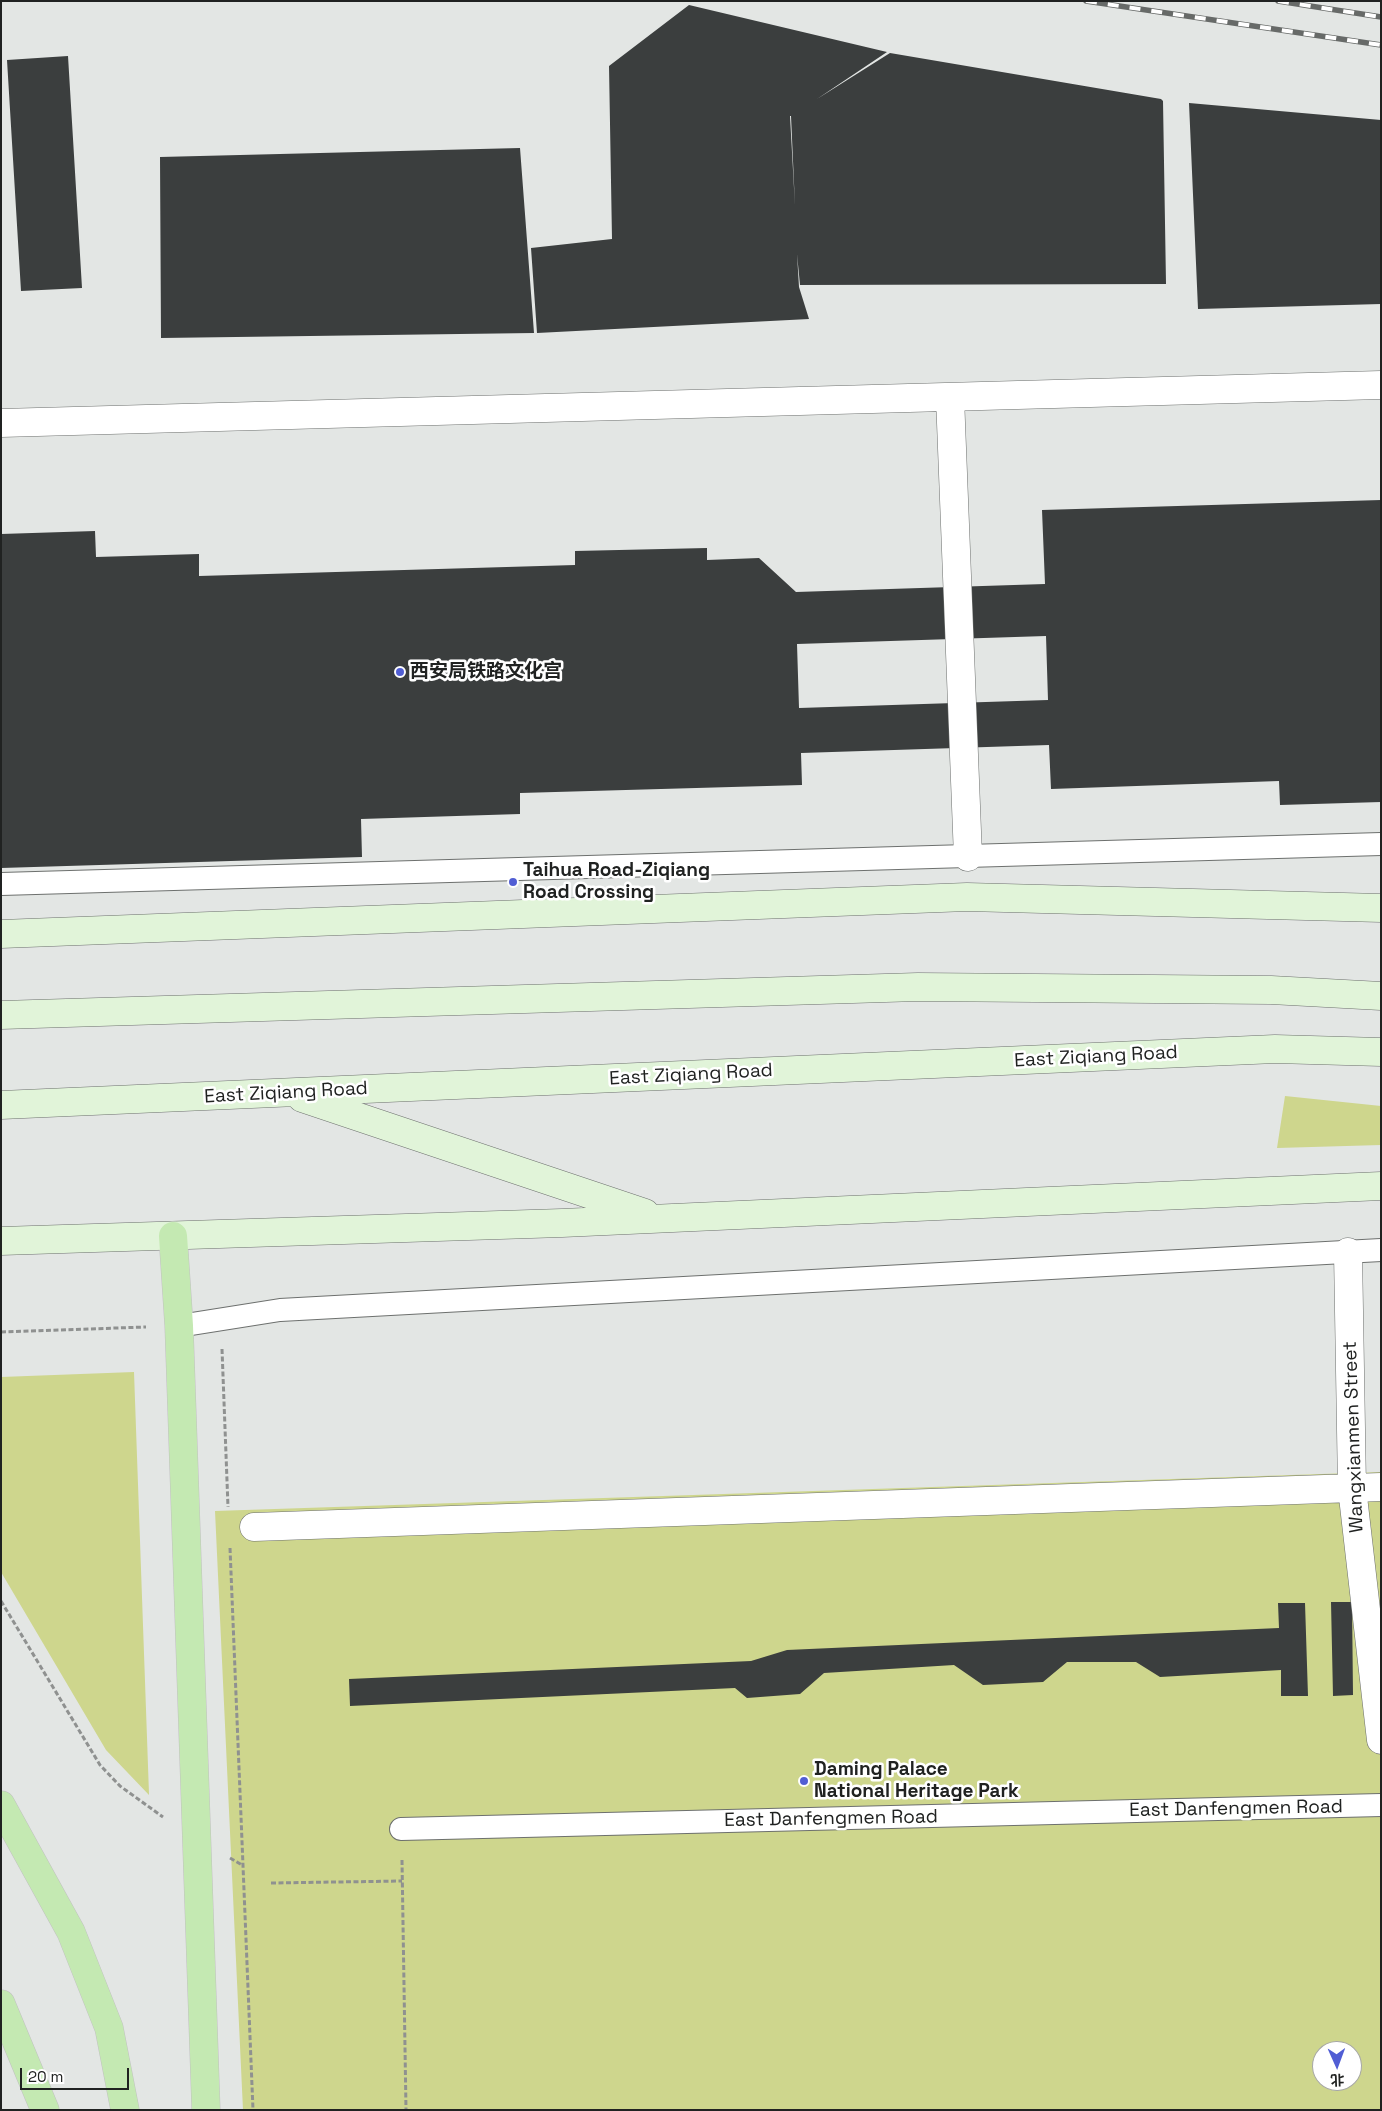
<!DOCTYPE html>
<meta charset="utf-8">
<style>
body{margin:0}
#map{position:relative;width:1382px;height:2111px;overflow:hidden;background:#e3e6e4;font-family:"Space Grotesk","Noto Sans SC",sans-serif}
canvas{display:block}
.frame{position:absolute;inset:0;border:2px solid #202221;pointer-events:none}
.north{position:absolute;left:1312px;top:2041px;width:50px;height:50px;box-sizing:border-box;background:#fff;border:1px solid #a6a7a6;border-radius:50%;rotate:178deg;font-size:14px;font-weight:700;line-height:20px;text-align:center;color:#202221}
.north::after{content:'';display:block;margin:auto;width:18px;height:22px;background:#515ed4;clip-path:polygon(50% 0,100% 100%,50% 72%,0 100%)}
.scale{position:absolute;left:20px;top:2068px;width:109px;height:22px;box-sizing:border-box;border:2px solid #202221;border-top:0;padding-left:6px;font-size:15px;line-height:18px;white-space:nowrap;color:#202221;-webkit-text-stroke:4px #fff;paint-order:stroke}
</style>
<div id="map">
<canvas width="1382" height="2111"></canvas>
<div class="frame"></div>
<div class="north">北</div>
<div class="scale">20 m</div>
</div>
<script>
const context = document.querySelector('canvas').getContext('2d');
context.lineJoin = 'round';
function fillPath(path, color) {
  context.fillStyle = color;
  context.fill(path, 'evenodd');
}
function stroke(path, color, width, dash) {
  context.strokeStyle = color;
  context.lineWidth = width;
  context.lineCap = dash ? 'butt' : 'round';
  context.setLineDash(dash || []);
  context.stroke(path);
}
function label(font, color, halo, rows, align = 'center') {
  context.font = font + ' "Space Grotesk","Noto Sans SC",sans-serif';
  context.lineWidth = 5;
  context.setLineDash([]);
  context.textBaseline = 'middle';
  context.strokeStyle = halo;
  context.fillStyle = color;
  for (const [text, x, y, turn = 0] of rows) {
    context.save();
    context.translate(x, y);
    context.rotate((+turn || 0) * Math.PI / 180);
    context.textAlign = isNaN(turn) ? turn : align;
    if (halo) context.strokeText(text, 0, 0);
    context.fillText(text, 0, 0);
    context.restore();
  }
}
const green = new Path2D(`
 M 1285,1096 L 1381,1106 L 1381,1145 L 1277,1148 Z
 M 134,1372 L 149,1794 L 149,1795 L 106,1750 L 1,1572 L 1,1377 Z
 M 1381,1472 L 1381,2110 L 243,2110 L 215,1511 ZM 1322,2051 L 1352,2051 L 1352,2081 L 1322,2081 Z`);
const building = new Path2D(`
 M 689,5 L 887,52 L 817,99 L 890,53 L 1161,99 L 1163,101 L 1166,284 L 800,285 L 797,254 L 799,287 L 809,319 L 537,333 L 531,248 L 612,239 L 609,66 ZM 790,116 L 791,116 L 795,206 Z
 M 68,56 L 82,288 L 21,291 L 7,60 Z
 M 1189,103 L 1381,120 L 1381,304 L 1198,309 Z
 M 520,148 L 534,333 L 161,338 L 160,157 Z
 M 1381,500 L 1381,802 L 1280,805 L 1279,781 L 1051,789 L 1049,745 L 801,753 L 802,785 L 520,793 L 520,814 L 361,819 L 362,857 L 1,868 L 1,534 L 95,531 L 96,557 L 199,554 L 199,576 L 575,565 L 575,551 L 707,548 L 707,560 L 759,558 L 796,592 L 1045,584 L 1042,510 ZM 1046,636 L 1048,700 L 799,708 L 797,644 Z
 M 1331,1602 L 1352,1602 L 1353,1695 L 1333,1696 Z
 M 1278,1603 L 1305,1603 L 1308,1696 L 1281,1696 L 1281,1670 L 1160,1677 L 1136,1662 L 1067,1662 L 1043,1682 L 983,1685 L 954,1665 L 824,1673 L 800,1694 L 747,1698 L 735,1688 L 350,1706 L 349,1679 L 751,1661 L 787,1650 L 1279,1628 Z`);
const path = new Path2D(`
 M 1,1332 L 146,1327
 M 222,1349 L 228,1507
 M 230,1548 L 253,2110
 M 1,1601 L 100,1765 L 120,1786 L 163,1817
 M 230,1858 L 242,1865
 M 402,1860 L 406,2110
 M 271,1883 L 402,1881`);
const lane = new Path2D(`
 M 1,884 L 1381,844
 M 179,1326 L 280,1310 L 1381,1250
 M 401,1829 L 1381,1805`);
const street = new Path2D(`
 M 950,397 L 968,857
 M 1,423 L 1381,385
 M 1348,1252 L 1352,1488 L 1381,1740
 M 254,1527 L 1381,1487`);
const secondary = new Path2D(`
 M 1,934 L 967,897 L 1381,908
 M 1,1015 L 918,987 L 1271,990 L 1381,996
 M 302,1098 L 645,1213
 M 1,1105 L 1275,1049 L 1381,1052
 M 1,1241 L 562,1223 L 1381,1186`);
const primary = new Path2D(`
 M 173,1236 L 179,1326 L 206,2110
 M 1,1805 L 71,1932 L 109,2028 L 125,2110
 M 1,2004 L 45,2110`);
const rail = new Path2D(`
 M 1086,1 L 1381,45
 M 1278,1 L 1381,17`);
const markers = [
 [400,672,5,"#515ed4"],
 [513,882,5,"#515ed4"],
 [804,1781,5,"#515ed4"]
];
const poiNames = [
 ["西安局铁路文化宫",410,672],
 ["Taihua Road-Ziqiang",523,871],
 ["Road Crossing",523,893],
 ["Daming Palace",814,1770],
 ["National Heritage Park",814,1792]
];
const streetNames = [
 ["East Ziqiang Road",1096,1057,-3],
 ["East Ziqiang Road",691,1075,-3],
 ["East Ziqiang Road",286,1093,-3],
 ["Wangxianmen Street",1354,1437,-92],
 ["East Danfengmen Road",1236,1809,-1],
 ["East Danfengmen Road",831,1819,-1]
];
fillPath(green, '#ced68d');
fillPath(building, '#3b3e3e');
stroke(lane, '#6d706e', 24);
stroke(street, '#6d706e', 29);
stroke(secondary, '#6d706e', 29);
stroke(primary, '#c1c1c1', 29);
stroke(path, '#8f9190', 3, [5, 2.5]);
stroke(lane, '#fff', 22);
stroke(street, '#fff', 28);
stroke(secondary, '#e1f4d9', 28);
stroke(primary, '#c4e9b2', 28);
stroke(rail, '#676a68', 5.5);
stroke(rail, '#fff', 4, [11]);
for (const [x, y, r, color] of markers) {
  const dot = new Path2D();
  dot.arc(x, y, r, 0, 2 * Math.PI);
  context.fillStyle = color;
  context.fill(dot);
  stroke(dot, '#fff', 2);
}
label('bold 19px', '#202221', '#fff', poiNames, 'left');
label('19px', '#202221', '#fff', streetNames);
</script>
